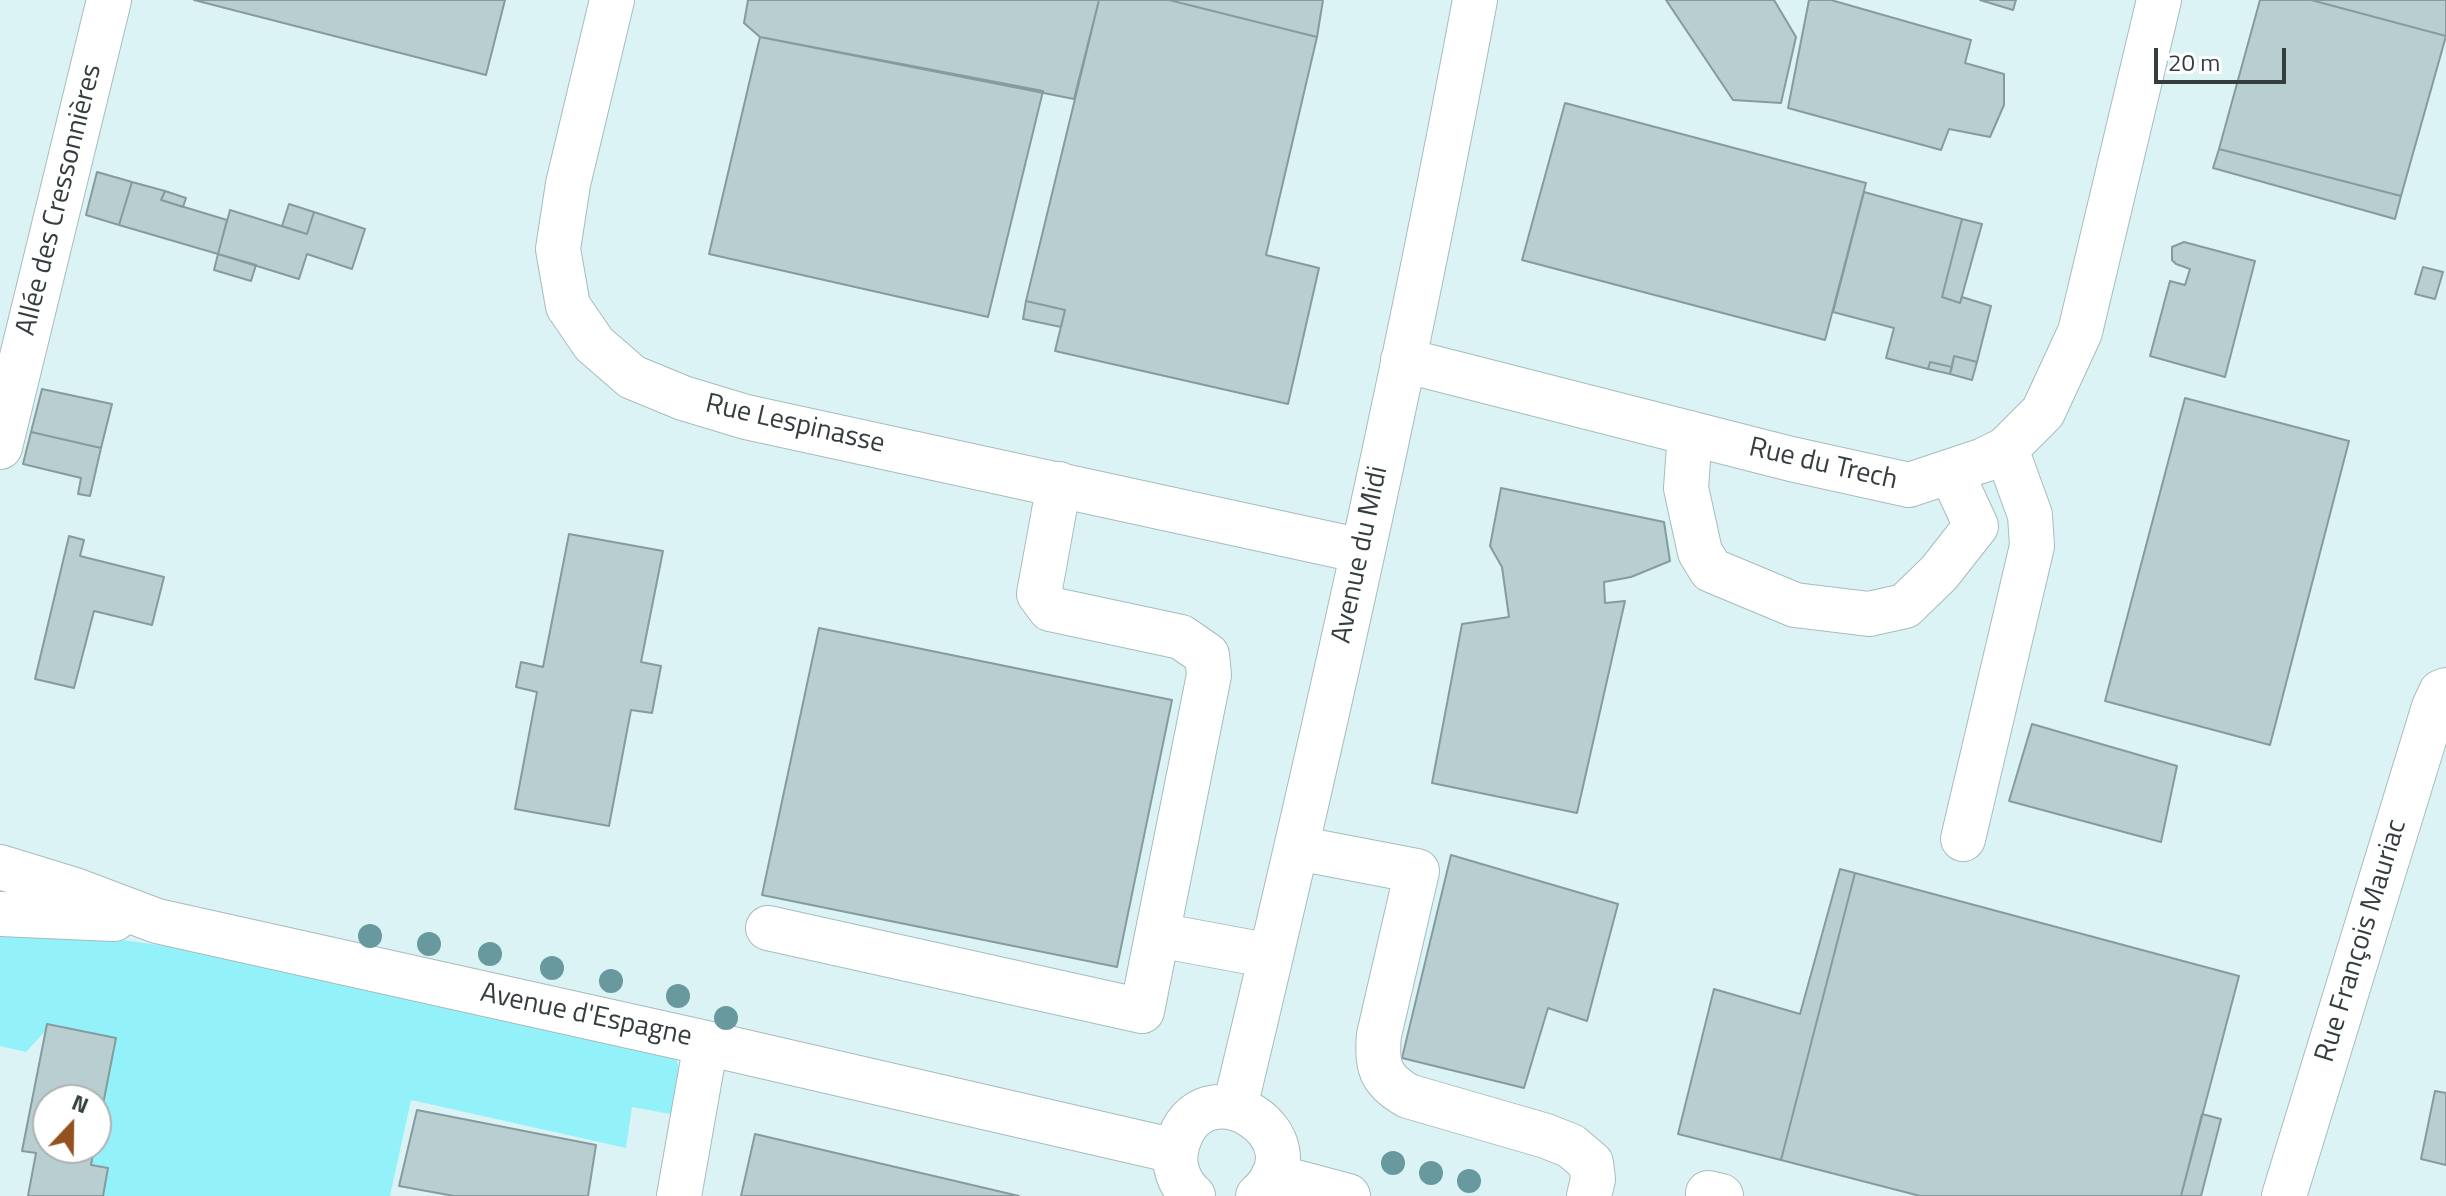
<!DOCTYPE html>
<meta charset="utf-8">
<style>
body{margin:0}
#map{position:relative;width:2446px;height:1196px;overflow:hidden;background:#dcf3f5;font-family:"Titillium Web",sans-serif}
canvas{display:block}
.north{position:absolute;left:32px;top:1084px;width:80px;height:80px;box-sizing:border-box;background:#fff;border:2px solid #aeb2b2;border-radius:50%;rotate:22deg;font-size:22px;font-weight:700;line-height:32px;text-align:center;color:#353e3f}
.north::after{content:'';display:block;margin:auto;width:28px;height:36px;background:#93511f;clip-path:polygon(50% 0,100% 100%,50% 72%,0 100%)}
.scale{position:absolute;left:2154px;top:48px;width:132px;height:36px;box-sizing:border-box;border:4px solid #353e3f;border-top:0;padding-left:10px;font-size:24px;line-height:28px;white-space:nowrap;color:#353e3f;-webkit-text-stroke:6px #fff;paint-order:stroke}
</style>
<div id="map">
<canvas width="2446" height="1196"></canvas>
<div class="north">N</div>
<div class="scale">20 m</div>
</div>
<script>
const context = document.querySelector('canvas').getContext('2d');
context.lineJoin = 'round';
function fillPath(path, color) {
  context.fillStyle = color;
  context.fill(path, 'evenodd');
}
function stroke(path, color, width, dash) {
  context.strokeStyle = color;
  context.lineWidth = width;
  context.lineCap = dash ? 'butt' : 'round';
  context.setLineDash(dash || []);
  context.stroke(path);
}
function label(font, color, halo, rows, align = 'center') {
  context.font = font + ' "Titillium Web",sans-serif';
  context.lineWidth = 8;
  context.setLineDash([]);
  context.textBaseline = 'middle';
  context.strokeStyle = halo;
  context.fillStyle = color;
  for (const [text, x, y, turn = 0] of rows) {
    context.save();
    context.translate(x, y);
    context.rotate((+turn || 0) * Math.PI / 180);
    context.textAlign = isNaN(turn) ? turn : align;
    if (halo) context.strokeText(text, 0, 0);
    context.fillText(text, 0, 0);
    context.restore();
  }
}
const green = new Path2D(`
 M 0,933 L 123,940 L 214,953 L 676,1058 L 683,1083 L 676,1115 L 632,1107 L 626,1148 L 411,1100 L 390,1196 L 103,1196 L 108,1169 L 91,1165 L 116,1038 L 50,1026 L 26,1052 L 0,1046 Z`);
const building = new Path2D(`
 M 194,0 L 505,0 L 486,75 Z
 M 748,0 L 1099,0 L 1074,99 L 760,37 L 744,23 Z
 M 1099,0 L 1169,0 L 1317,37 L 1266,255 L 1319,268 L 1288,404 L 1055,351 L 1065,310 L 1026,301 Z
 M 1169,0 L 1323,0 L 1317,37 Z
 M 1666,0 L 1774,0 L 1796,37 L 1781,103 L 1733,100 Z
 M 1809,0 L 1831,0 L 1971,40 L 1965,63 L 2004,74 L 2004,105 L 1990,137 L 1949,129 L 1941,150 L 1788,108 Z
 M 1980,0 L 2016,0 L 2013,10 Z
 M 2260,0 L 2311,0 L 2446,36 L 2401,196 L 2219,149 Z
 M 2311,0 L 2446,0 L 2446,36 Z
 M 760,37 L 1043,91 L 988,317 L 709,254 Z
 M 1565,103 L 1866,183 L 1825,340 L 1522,260 Z
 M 2219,149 L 2401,196 L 2395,219 L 2213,168 Z
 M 97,172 L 132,182 L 119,225 L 86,215 Z
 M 132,182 L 165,191 L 161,200 L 227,220 L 218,254 L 119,225 Z
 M 165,191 L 186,198 L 183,207 L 161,200 Z
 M 1864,192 L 1962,219 L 1942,297 L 1960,303 L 1962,297 L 1991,306 L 1977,362 L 1954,356 L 1952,367 L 1930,362 L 1928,369 L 1886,358 L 1894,328 L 1833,312 Z
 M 289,204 L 314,212 L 307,234 L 282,226 Z
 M 230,210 L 307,234 L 314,212 L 365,229 L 352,269 L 307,254 L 299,279 L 218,254 Z
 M 1962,219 L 1982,224 L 1960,303 L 1942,297 Z
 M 2184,242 L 2255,261 L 2225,377 L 2150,356 L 2170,281 L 2185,285 L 2190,269 L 2176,264 L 2172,260 L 2172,247 Z
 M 218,254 L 256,265 L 251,281 L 214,270 Z
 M 2423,267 L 2443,272 L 2435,299 L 2415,294 Z
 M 1026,301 L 1065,310 L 1061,327 L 1023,319 Z
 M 1954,356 L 1977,362 L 1972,380 L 1950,374 Z
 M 1930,362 L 1952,367 L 1950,374 L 1928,369 Z
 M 42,389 L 112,404 L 101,448 L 31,432 Z
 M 2185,398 L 2349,441 L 2270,745 L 2105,701 Z
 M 31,432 L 101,448 L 90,496 L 78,494 L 81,478 L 23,464 Z
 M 1501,488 L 1664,522 L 1670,561 L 1631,577 L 1604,582 L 1605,603 L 1625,601 L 1577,813 L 1432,783 L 1462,624 L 1509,617 L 1502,567 L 1490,546 Z
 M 569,534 L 663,551 L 641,662 L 661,666 L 652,713 L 631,710 L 609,826 L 515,809 L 537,692 L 516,687 L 521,662 L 543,667 Z
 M 69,536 L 84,540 L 80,556 L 164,577 L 152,625 L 94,611 L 74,688 L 35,679 Z
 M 819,628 L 1172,700 L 1117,967 L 762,895 Z
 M 2032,724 L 2177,766 L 2161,842 L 2009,801 Z
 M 1451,855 L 1618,904 L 1587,1021 L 1548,1008 L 1524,1088 L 1402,1058 Z
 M 1840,869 L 1855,873 L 1781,1160 L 1678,1134 L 1714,989 L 1800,1014 Z
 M 1855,873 L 2239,976 L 2181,1196 L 1920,1196 L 1781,1160 Z
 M 47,1024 L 116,1038 L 96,1140 L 96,1100 L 48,1100 L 48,1148 L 94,1148 L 91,1165 L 108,1168 L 103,1196 L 28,1196 L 36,1153 L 22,1151 Z
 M 2435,1091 L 2446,1093 L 2446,1165 L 2421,1159 Z
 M 417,1110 L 596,1145 L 588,1196 L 454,1196 L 399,1186 Z
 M 2202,1114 L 2221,1119 L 2201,1196 L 2181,1196 Z
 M 755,1134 L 1019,1196 L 741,1196 Z`);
const minor = new Path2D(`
 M 612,0 L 568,184 L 558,249 L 568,306 L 594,344 L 632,377 L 683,398 L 746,417 L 1362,551
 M 1403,360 L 1791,459 L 1909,485 L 1984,460 L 2006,449 L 2043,412 L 2080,332 L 2159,0
 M 1690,433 L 1686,488 L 1700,552 L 1711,570 L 1795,605 L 1869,614 L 1905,606 L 1939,573 L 1976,526 L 1951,472
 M 0,447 L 109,0
 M 1963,839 L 2032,546 L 2030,515 L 2006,449
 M 1297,848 L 1417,871 L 1379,1035 C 1376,1066 1380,1080 1408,1096 L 1546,1136 L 1571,1146 L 1591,1163 L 1593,1179 L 1589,1196
 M 0,867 L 75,890 L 157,921 L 706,1043 L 1175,1151
 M 0,914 L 114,919
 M 768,928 L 1142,1011 L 1209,675 L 1207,655 L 1181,637 L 1050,609 L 1039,594 L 1059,484
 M 1158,935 L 1271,956
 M 1235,1107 C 1323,741 1406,371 1475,0
 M 1273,1176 L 1348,1196
 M 679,1196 L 706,1043
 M 1193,1196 C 1179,1184 1172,1165 1177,1146 C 1200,1058 1326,1137 1258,1196
 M 1708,1196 L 1708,1193 L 1721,1196
 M 2284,1196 L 2434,707 L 2441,692 L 2446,690`);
const trees = [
 [370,936],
 [429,944],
 [490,954],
 [552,968],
 [611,981],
 [678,996],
 [726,1018],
 [1393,1163],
 [1431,1173],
 [1469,1181]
];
const streetNames = [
 ["Allée des Cressonnières",60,200,-76],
 ["Rue Lespinasse",795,425,13],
 ["Rue du Trech",1823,465,13],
 ["Avenue du Midi",1361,555,-78],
 ["Rue François Mauriac",2362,941,-73],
 ["Avenue d'Espagne",586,1016,12]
];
fillPath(green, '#93f1fa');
fillPath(building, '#b8ced0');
stroke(building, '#869b9d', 2);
stroke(minor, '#a6bcbe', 46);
stroke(minor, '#fff', 44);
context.fillStyle = '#68999e';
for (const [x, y] of trees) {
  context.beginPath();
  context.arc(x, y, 12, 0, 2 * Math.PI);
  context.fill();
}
label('28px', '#353e3f', '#fff', streetNames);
</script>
